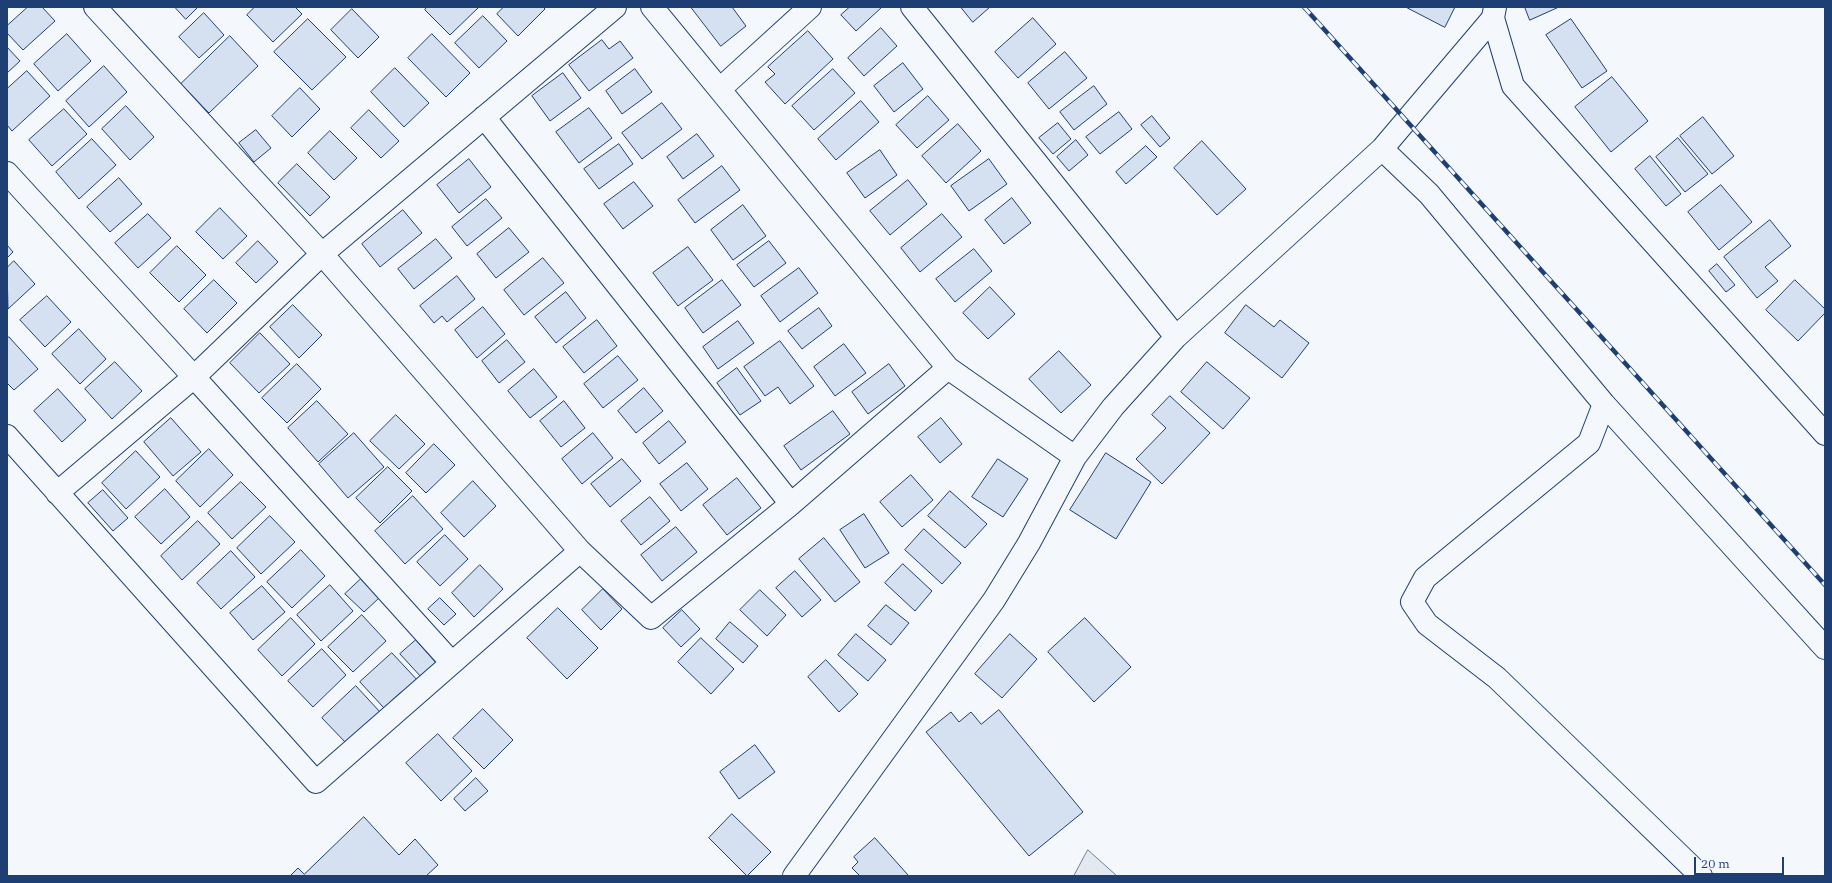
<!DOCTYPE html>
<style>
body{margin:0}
#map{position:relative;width:1832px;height:883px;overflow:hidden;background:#f4f7fb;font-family:"IBM Plex Serif",serif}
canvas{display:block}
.frame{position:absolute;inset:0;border:8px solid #1d3f73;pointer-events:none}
.scale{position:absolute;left:1694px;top:857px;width:90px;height:18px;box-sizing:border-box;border:2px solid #1d3f73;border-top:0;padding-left:5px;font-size:12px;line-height:14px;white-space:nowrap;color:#1d3f73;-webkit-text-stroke:3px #f4f7fb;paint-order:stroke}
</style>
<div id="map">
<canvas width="1832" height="883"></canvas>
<div class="frame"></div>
<div class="scale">20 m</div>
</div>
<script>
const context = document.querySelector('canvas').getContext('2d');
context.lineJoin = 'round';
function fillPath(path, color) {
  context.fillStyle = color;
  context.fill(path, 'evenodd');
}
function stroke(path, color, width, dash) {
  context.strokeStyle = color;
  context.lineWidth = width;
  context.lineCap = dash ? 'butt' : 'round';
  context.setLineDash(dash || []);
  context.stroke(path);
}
const green = new Path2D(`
 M 1088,850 L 1117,876 L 1074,876 Z`);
const building = new Path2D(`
 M 28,7 L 42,7 L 55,21 L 23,50 L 7,33 L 7,26 Z
 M 175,7 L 198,7 L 186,19 Z
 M 255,7 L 295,7 L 302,14 L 273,42 L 247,15 Z
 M 427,7 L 479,7 L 450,35 L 425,10 Z
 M 504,7 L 543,7 L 545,9 L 518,36 L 497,14 Z
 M 691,7 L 732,7 L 746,26 L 721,46 Z
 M 850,7 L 882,7 L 856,31 L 841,15 Z
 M 961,7 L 990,7 L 973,22 Z
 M 1406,7 L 1455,7 L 1445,27 Z
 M 1525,7 L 1559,7 L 1530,20 Z
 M 352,9 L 379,37 L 358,58 L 331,30 Z
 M 204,13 L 224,35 L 199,58 L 179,37 Z
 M 483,16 L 507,41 L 479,68 L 455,43 Z
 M 1033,18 L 1056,44 L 1018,78 L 995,52 Z
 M 308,19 L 346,57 L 312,90 L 274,52 Z
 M 1571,19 L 1607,71 L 1582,88 L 1546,35 Z
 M 881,28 L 897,46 L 864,76 L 848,58 Z
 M 808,31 L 833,59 L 785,104 L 765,82 L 775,74 L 768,67 Z
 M 67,34 L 91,61 L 58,91 L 34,64 Z
 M 432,34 L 470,73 L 446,97 L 408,58 Z
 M 230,36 L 258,66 L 209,113 L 181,84 Z
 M 602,40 L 609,49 L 620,41 L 633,58 L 589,91 L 569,65 Z
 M 7,47 L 20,61 L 7,73 Z
 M 1065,52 L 1087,78 L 1049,109 L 1028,83 Z
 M 903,63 L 923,89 L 894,112 L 874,86 Z
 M 104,66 L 127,92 L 89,127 L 66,101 Z
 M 395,68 L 429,103 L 404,127 L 371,92 Z
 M 635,69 L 652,92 L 622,114 L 606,91 Z
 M 833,69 L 855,93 L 814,130 L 792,106 Z
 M 27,71 L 50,96 L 12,131 L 7,125 L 7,89 Z
 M 563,73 L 581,98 L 550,121 L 532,96 Z
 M 1612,77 L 1648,121 L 1611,152 L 1575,107 Z
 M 1094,86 L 1107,104 L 1074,130 L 1060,112 Z
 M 300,88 L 320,109 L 292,137 L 272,116 Z
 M 928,96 L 949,120 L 917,148 L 896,125 Z
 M 861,101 L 879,122 L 836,160 L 818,139 Z
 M 662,103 L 682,129 L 642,159 L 622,133 Z
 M 126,106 L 154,137 L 130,160 L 102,129 Z
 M 589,108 L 612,138 L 579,163 L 556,132 Z
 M 64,109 L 87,134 L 52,166 L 29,140 Z
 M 369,110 L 399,141 L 381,158 L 351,128 Z
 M 1119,112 L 1132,129 L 1100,154 L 1086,137 Z
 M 1152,116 L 1170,138 L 1160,147 L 1141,125 Z
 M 1703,117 L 1734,156 L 1712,174 L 1680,136 Z
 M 1058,123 L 1071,139 L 1053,154 L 1039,138 Z
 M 958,124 L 981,151 L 946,183 L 922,156 Z
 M 256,130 L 271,148 L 254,162 L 239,143 Z
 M 330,131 L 357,158 L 334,180 L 308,153 Z
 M 697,134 L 714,156 L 683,179 L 667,157 Z
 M 1678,138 L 1708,174 L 1685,192 L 1656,157 Z
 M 92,139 L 116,165 L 79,199 L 56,172 Z
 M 1076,140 L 1088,155 L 1069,171 L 1057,157 Z
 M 1202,141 L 1246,189 L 1217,215 L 1174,168 Z
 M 619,144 L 633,164 L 599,189 L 584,169 Z
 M 1146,146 L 1157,157 L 1126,184 L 1116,172 Z
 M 880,150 L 897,175 L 865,198 L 847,173 Z
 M 1650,156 L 1681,194 L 1666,206 L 1635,169 Z
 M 469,159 L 491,187 L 459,213 L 437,185 Z
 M 989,159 L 1007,184 L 969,211 L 951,186 Z
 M 297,164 L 330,197 L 310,216 L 278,183 Z
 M 722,166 L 740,190 L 695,223 L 678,200 Z
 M 119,178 L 142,204 L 110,232 L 87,207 Z
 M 908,180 L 927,204 L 890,235 L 870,211 Z
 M 634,182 L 653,206 L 623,229 L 604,204 Z
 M 1721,185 L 1752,222 L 1719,250 L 1688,212 Z
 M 1012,198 L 1031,223 L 1004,244 L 985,220 Z
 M 486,199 L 502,218 L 467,246 L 452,227 Z
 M 743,205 L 766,236 L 733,260 L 711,230 Z
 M 220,208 L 247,236 L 223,259 L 196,232 Z
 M 403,210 L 422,233 L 380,267 L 362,244 Z
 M 148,214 L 171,238 L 138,268 L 115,243 Z
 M 942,214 L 962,237 L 920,272 L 901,248 Z
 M 1770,220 L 1791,246 L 1765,267 L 1778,281 L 1757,298 L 1724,257 Z
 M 509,228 L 529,252 L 496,278 L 477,254 Z
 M 436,239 L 452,258 L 414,289 L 398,269 Z
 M 258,241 L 278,262 L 256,283 L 236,263 Z
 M 769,241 L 786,263 L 754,287 L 737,265 Z
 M 7,245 L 13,252 L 7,258 Z
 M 177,246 L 206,275 L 179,302 L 150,273 Z
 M 688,247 L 713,280 L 678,306 L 653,273 Z
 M 974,249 L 992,271 L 955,302 L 936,279 Z
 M 543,258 L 564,283 L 524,315 L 504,290 Z
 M 14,261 L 35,284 L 8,309 L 7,268 Z
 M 1717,264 L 1735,285 L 1726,292 L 1709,271 Z
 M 799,268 L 818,293 L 780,322 L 761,296 Z
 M 457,276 L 475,299 L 447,322 L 442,316 L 434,323 L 420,306 Z
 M 214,280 L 237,303 L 207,333 L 184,309 Z
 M 722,280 L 741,305 L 703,333 L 685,308 Z
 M 1795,280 L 1825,309 L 1825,313 L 1798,341 L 1766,310 Z
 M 990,287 L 1015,314 L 988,339 L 963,313 Z
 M 566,292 L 586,318 L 556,343 L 535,317 Z
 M 47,296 L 71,322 L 45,347 L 20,320 Z
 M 293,305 L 322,335 L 299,358 L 270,327 Z
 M 1246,305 L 1274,327 L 1280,320 L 1309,343 L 1282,378 L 1225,333 Z
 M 483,307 L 505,334 L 477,358 L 455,330 Z
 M 819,308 L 832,326 L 802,349 L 788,331 Z
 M 597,320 L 617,346 L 584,373 L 563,347 Z
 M 738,321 L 754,343 L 718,369 L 703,347 Z
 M 79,329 L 106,359 L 80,384 L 52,354 Z
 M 260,333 L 290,364 L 259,393 L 230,363 Z
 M 9,337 L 38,369 L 14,390 L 7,383 L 7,339 Z
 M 507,340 L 525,362 L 499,383 L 482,361 Z
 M 780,341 L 814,386 L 790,404 L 778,387 L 765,396 L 744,367 Z
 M 844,344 L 866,373 L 835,396 L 814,367 Z
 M 1059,351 L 1091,385 L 1061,413 L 1029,379 Z
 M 618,356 L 638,380 L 603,408 L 584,384 Z
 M 115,362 L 142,391 L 112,419 L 85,389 Z
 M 1207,362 L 1250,398 L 1223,429 L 1181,392 Z
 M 297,364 L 321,389 L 287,423 L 262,398 Z
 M 889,364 L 905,386 L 868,414 L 852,392 Z
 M 737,368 L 761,401 L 740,415 L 717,383 Z
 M 534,369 L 557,397 L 530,418 L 508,391 Z
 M 644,388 L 663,411 L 636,433 L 618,411 Z
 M 58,389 L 86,420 L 62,442 L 34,411 Z
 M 1170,396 L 1210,433 L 1162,484 L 1136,459 L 1166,428 L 1152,415 Z
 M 317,401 L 348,434 L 318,462 L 288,428 Z
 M 564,401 L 585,428 L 561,447 L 540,421 Z
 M 833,411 L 850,434 L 801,470 L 784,446 Z
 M 396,415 L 425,444 L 399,469 L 370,441 Z
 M 171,418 L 201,452 L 173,476 L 144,442 Z
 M 941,418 L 962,444 L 940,463 L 918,437 Z
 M 669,421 L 686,442 L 659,464 L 643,443 Z
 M 354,433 L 384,467 L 348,498 L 319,464 Z
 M 593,433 L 613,458 L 582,484 L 562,459 Z
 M 434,444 L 455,465 L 426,493 L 406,473 Z
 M 209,449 L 233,475 L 200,507 L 176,481 Z
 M 136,451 L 160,477 L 126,509 L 102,483 Z
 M 1106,453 L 1151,482 L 1116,539 L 1070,510 Z
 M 622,459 L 641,481 L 610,507 L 591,484 Z
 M 998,459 L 1028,479 L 1003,517 L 972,497 Z
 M 687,463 L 708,489 L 681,511 L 660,484 Z
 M 388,467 L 412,491 L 380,523 L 356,498 Z
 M 911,475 L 933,500 L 902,527 L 880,502 Z
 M 737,478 L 761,508 L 727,535 L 703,505 Z
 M 473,481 L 496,506 L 464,537 L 441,513 Z
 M 241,482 L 266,507 L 232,539 L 208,513 Z
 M 165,489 L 190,517 L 161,544 L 135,517 Z
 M 103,490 L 128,518 L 113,531 L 88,503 Z
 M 950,491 L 987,524 L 965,548 L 928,516 Z
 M 413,496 L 443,529 L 405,564 L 375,531 Z
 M 650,497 L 670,521 L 641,545 L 621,521 Z
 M 864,514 L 889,553 L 865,568 L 840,530 Z
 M 270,516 L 295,542 L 261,574 L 237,548 Z
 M 198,521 L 220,544 L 182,580 L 161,556 Z
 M 676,527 L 697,552 L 662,581 L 641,555 Z
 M 924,529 L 961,563 L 942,584 L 905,550 Z
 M 445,535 L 468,559 L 440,586 L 417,562 Z
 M 824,538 L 860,582 L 835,602 L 799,559 Z
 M 301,550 L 325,576 L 292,608 L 267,582 Z
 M 231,551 L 255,577 L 221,609 L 197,583 Z
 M 903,564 L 932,591 L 915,611 L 885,583 Z
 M 480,565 L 503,589 L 474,617 L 452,593 Z
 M 795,571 L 821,600 L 802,617 L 776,588 Z
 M 361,579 L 379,598 L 364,612 L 345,594 Z
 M 330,585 L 353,611 L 321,641 L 297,615 Z
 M 262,586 L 285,612 L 253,640 L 230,613 Z
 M 603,589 L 622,609 L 601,630 L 582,610 Z
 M 760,590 L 786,615 L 767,636 L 740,610 Z
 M 440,598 L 456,614 L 444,625 L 428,609 Z
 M 886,605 L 909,623 L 891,645 L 868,626 Z
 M 558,608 L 598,648 L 567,679 L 527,638 Z
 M 682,610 L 700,629 L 681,647 L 663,628 Z
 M 362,615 L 386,641 L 353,672 L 328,647 Z
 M 291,618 L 315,644 L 282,676 L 258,650 Z
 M 1085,618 L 1131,667 L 1094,702 L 1048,652 Z
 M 730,622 L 758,646 L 743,663 L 716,639 Z
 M 856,634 L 886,660 L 868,681 L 838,655 Z
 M 1010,634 L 1037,659 L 1002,698 L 975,674 Z
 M 701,638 L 734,669 L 711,694 L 678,662 Z
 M 416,640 L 437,664 L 422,678 L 400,654 Z
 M 322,649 L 346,675 L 313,707 L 288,681 Z
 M 392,653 L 420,683 L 405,697 L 401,692 L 384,708 L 360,682 Z
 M 826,660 L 858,694 L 839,712 L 808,677 Z
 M 356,686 L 380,712 L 347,744 L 322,718 Z
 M 483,709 L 513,740 L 484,769 L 453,738 Z
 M 999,710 L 1083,812 L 1029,856 L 926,732 L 951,712 L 959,722 L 971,712 L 981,724 Z
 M 438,734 L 472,771 L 441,801 L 406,763 Z
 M 755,745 L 775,772 L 739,799 L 720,772 Z
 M 476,778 L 488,791 L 465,811 L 454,799 Z
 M 732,814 L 771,852 L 747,876 L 709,838 Z
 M 364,817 L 399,855 L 415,839 L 438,865 L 426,876 L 290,876 L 298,868 L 304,874 Z
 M 875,838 L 908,875 L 907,876 L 860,876 L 852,868 L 858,862 L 854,857 Z`);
const minor = new Path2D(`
 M 652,7 L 948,368 L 1075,457
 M 912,7 L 1176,337
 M 720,89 L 810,7
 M 484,117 L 791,504
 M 1382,149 L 1429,194 L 1604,404 L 1825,648
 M 7,173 L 194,377 L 322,254 L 95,7
 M 1604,404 L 1589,443 L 1425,578 L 1412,602 L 1427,624 L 1497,678 L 1701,876
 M 7,436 L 316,782 L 580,551 L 322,254 L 615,7
 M 57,493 L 194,377 L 452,663
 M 580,551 L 651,618 L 791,504 L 948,368
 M 794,876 L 994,600 L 1029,543 L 1075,457 L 1113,407 L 1176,337 L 1382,149 L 1493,18`);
const tertiary = new Path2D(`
 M 1495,7 L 1493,18 L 1513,86 L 1825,434`);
const rail = new Path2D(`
 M 1304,7 L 1825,585`);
fillPath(green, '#e3e9f0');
stroke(green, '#687fa3', 1);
fillPath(building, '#d5e0f0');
stroke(building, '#1d3f73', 1);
stroke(minor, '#1d3f73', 24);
stroke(tertiary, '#1d3f73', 24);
stroke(minor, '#f4f7fb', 22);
stroke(tertiary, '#f4f7fb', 22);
stroke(rail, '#1d3f73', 4.5);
stroke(rail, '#f4f7fb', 3, [9]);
</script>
